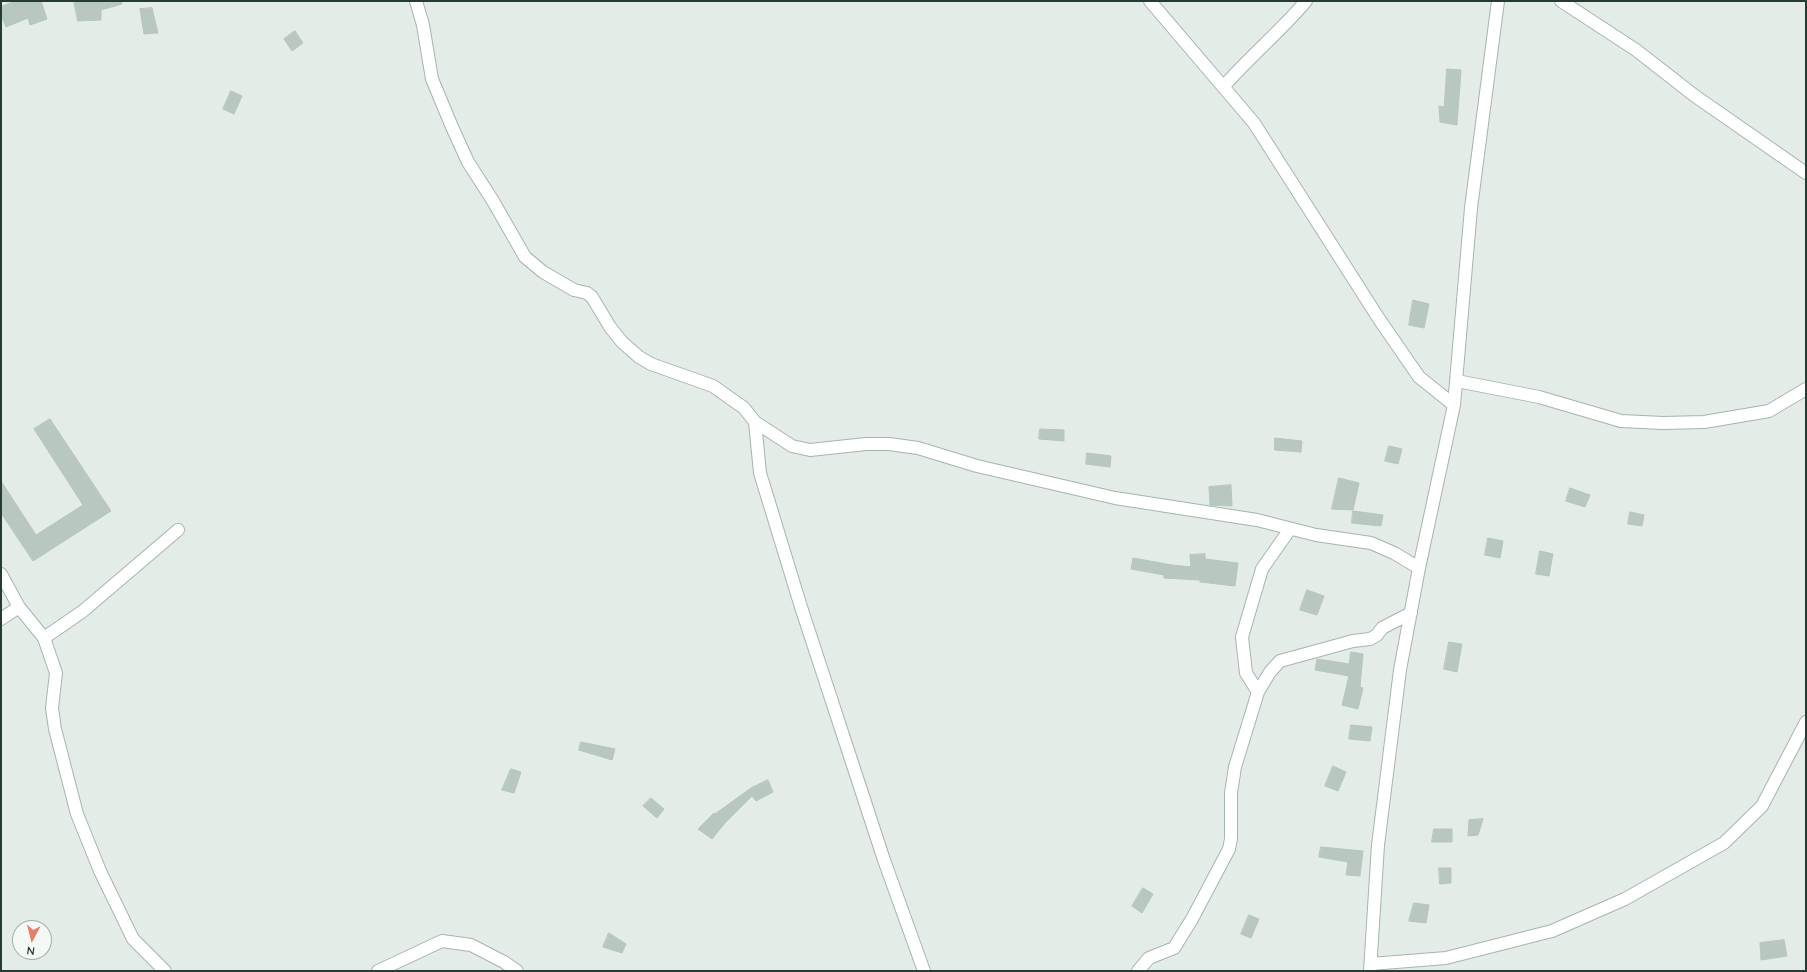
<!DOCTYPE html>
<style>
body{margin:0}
#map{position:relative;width:1807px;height:972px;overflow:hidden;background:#e4ece8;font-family:Quicksand,sans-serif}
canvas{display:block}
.frame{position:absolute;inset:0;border:2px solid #243c34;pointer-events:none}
.north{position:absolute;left:12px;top:920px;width:40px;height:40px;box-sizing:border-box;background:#f4f9f6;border:1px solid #a1ada8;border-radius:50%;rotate:187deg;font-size:11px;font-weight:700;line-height:16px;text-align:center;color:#243c34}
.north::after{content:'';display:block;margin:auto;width:14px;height:18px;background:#e77f67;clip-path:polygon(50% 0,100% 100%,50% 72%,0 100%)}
</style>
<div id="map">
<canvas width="1807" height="972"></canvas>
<div class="frame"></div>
<div class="north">N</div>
</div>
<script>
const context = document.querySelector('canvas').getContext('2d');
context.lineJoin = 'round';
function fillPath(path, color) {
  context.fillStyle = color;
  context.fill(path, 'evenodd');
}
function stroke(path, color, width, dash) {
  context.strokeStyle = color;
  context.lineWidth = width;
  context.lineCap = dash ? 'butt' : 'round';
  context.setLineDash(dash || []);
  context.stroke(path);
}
const building = new Path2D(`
 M 15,1 L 41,1 L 47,19 L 30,25 L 28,18 L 6,27 L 1,15 L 1,7 Z
 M 74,1 L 121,1 L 122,4 L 101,10 L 101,20 L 78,21 Z
 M 152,8 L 158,33 L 144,34 L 140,9 Z
 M 295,31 L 303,43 L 292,51 L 284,39 Z
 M 1447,69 L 1461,70 L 1457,125 L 1440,122 L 1439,106 L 1444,107 Z
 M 231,91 L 242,96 L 234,114 L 223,109 Z
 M 1413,300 L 1429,304 L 1424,328 L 1409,325 Z
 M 50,419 L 111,511 L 33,561 L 1,513 L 1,481 L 36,535 L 83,505 L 34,429 Z
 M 1040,429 L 1064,430 L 1064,441 L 1039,439 Z
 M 1275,438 L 1302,441 L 1301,452 L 1275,450 Z
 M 1389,446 L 1402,449 L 1398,464 L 1385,461 Z
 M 1087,453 L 1111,456 L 1110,467 L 1086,464 Z
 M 1339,478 L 1359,483 L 1353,510 L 1332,509 Z
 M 1231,485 L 1232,506 L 1210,505 L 1209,487 Z
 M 1570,488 L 1590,495 L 1585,507 L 1566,501 Z
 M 1353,511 L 1383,515 L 1381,526 L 1352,523 Z
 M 1630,512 L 1644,515 L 1642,526 L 1628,524 Z
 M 1488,538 L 1503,541 L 1500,558 L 1485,555 Z
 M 1540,551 L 1553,554 L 1549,576 L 1536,574 Z
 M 1205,554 L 1205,559 L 1238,563 L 1235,586 L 1200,582 L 1200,580 L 1164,578 L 1164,575 L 1131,569 L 1133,558 L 1172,565 L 1191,567 L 1190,555 Z
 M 1307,590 L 1324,596 L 1317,615 L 1300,610 Z
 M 1449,642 L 1462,644 L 1457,672 L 1444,669 Z
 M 1351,652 L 1363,654 L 1360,687 L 1363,688 L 1358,709 L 1342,705 L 1349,676 L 1315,670 L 1317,659 L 1349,664 Z
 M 1351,725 L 1372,727 L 1370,741 L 1349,739 Z
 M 581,742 L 615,749 L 612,760 L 579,750 Z
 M 1333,766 L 1346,772 L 1338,791 L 1325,786 Z
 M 511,769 L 521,772 L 514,793 L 502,790 Z
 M 768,780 L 773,792 L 756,801 L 752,796 L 725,823 L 712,839 L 698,829 L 714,813 L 715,814 L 751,788 Z
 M 651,798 L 664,809 L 657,818 L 643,806 Z
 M 1483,819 L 1478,835 L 1468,836 L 1469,820 Z
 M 1434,829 L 1452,829 L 1452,842 L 1432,842 Z
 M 1321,847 L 1363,851 L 1360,876 L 1346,875 L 1348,862 L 1319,857 Z
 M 1439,868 L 1451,868 L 1451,883 L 1440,884 Z
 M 1143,888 L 1153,894 L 1142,913 L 1132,906 Z
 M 1414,903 L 1429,905 L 1426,923 L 1409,921 Z
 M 1249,915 L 1259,919 L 1251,938 L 1241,934 Z
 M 609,933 L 626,944 L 622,953 L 603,947 Z
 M 1784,940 L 1787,956 L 1761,960 L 1760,943 Z`);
const minor = new Path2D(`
 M 416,1 L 423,25 L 432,79 L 452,127 L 468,162 L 493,201 L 525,257 L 543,272 L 574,290 L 587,293 L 592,297 L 610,327 L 622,342 L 639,357 L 651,364 L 713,386 L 744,408 L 755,422 L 792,446 L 810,450 L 866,444 L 889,444 L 918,448 L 977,466 L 1115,498 L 1257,520 L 1316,535 L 1371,543 L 1394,553 L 1419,568
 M 1150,1 L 1254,123 L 1379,319 L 1419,377 L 1454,405
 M 1561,1 L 1636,50 L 1695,96 L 1806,173
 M 1224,86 C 1250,56 1281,31 1306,1
 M 1457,381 L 1539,397 L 1621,421 L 1663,423 L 1704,422 L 1769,411 L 1806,389
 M 755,422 L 760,473 L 801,607 L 884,860 L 924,971
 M 1,574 L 19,607 L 44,638 L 56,673 L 52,708 L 55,729 L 77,814 L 100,871 L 133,939 L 165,971
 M 1,619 L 19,607
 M 44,638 L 83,611 L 178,530
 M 1258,692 L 1246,673 L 1242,637 L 1262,569 L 1290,529
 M 1371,964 L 1446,958 L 1552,931 L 1625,899 L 1724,843 L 1762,806 L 1806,722
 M 378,971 L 442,941 L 471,945 L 504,962 L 517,971
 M 1138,971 L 1149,958 L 1174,948 L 1192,919 L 1229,849 L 1231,839 L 1231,793 L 1235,767 L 1258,692 L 1270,672 L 1280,661 L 1353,641 L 1370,639 L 1377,635 L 1382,628 L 1411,613
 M 1370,971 L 1378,845 L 1400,670 L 1419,568 L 1454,405 L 1471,208 L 1498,1`);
fillPath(building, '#b9c7c1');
stroke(building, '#b6c5be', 1);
stroke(minor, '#a7b4ae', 14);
stroke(minor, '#fff', 12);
</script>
